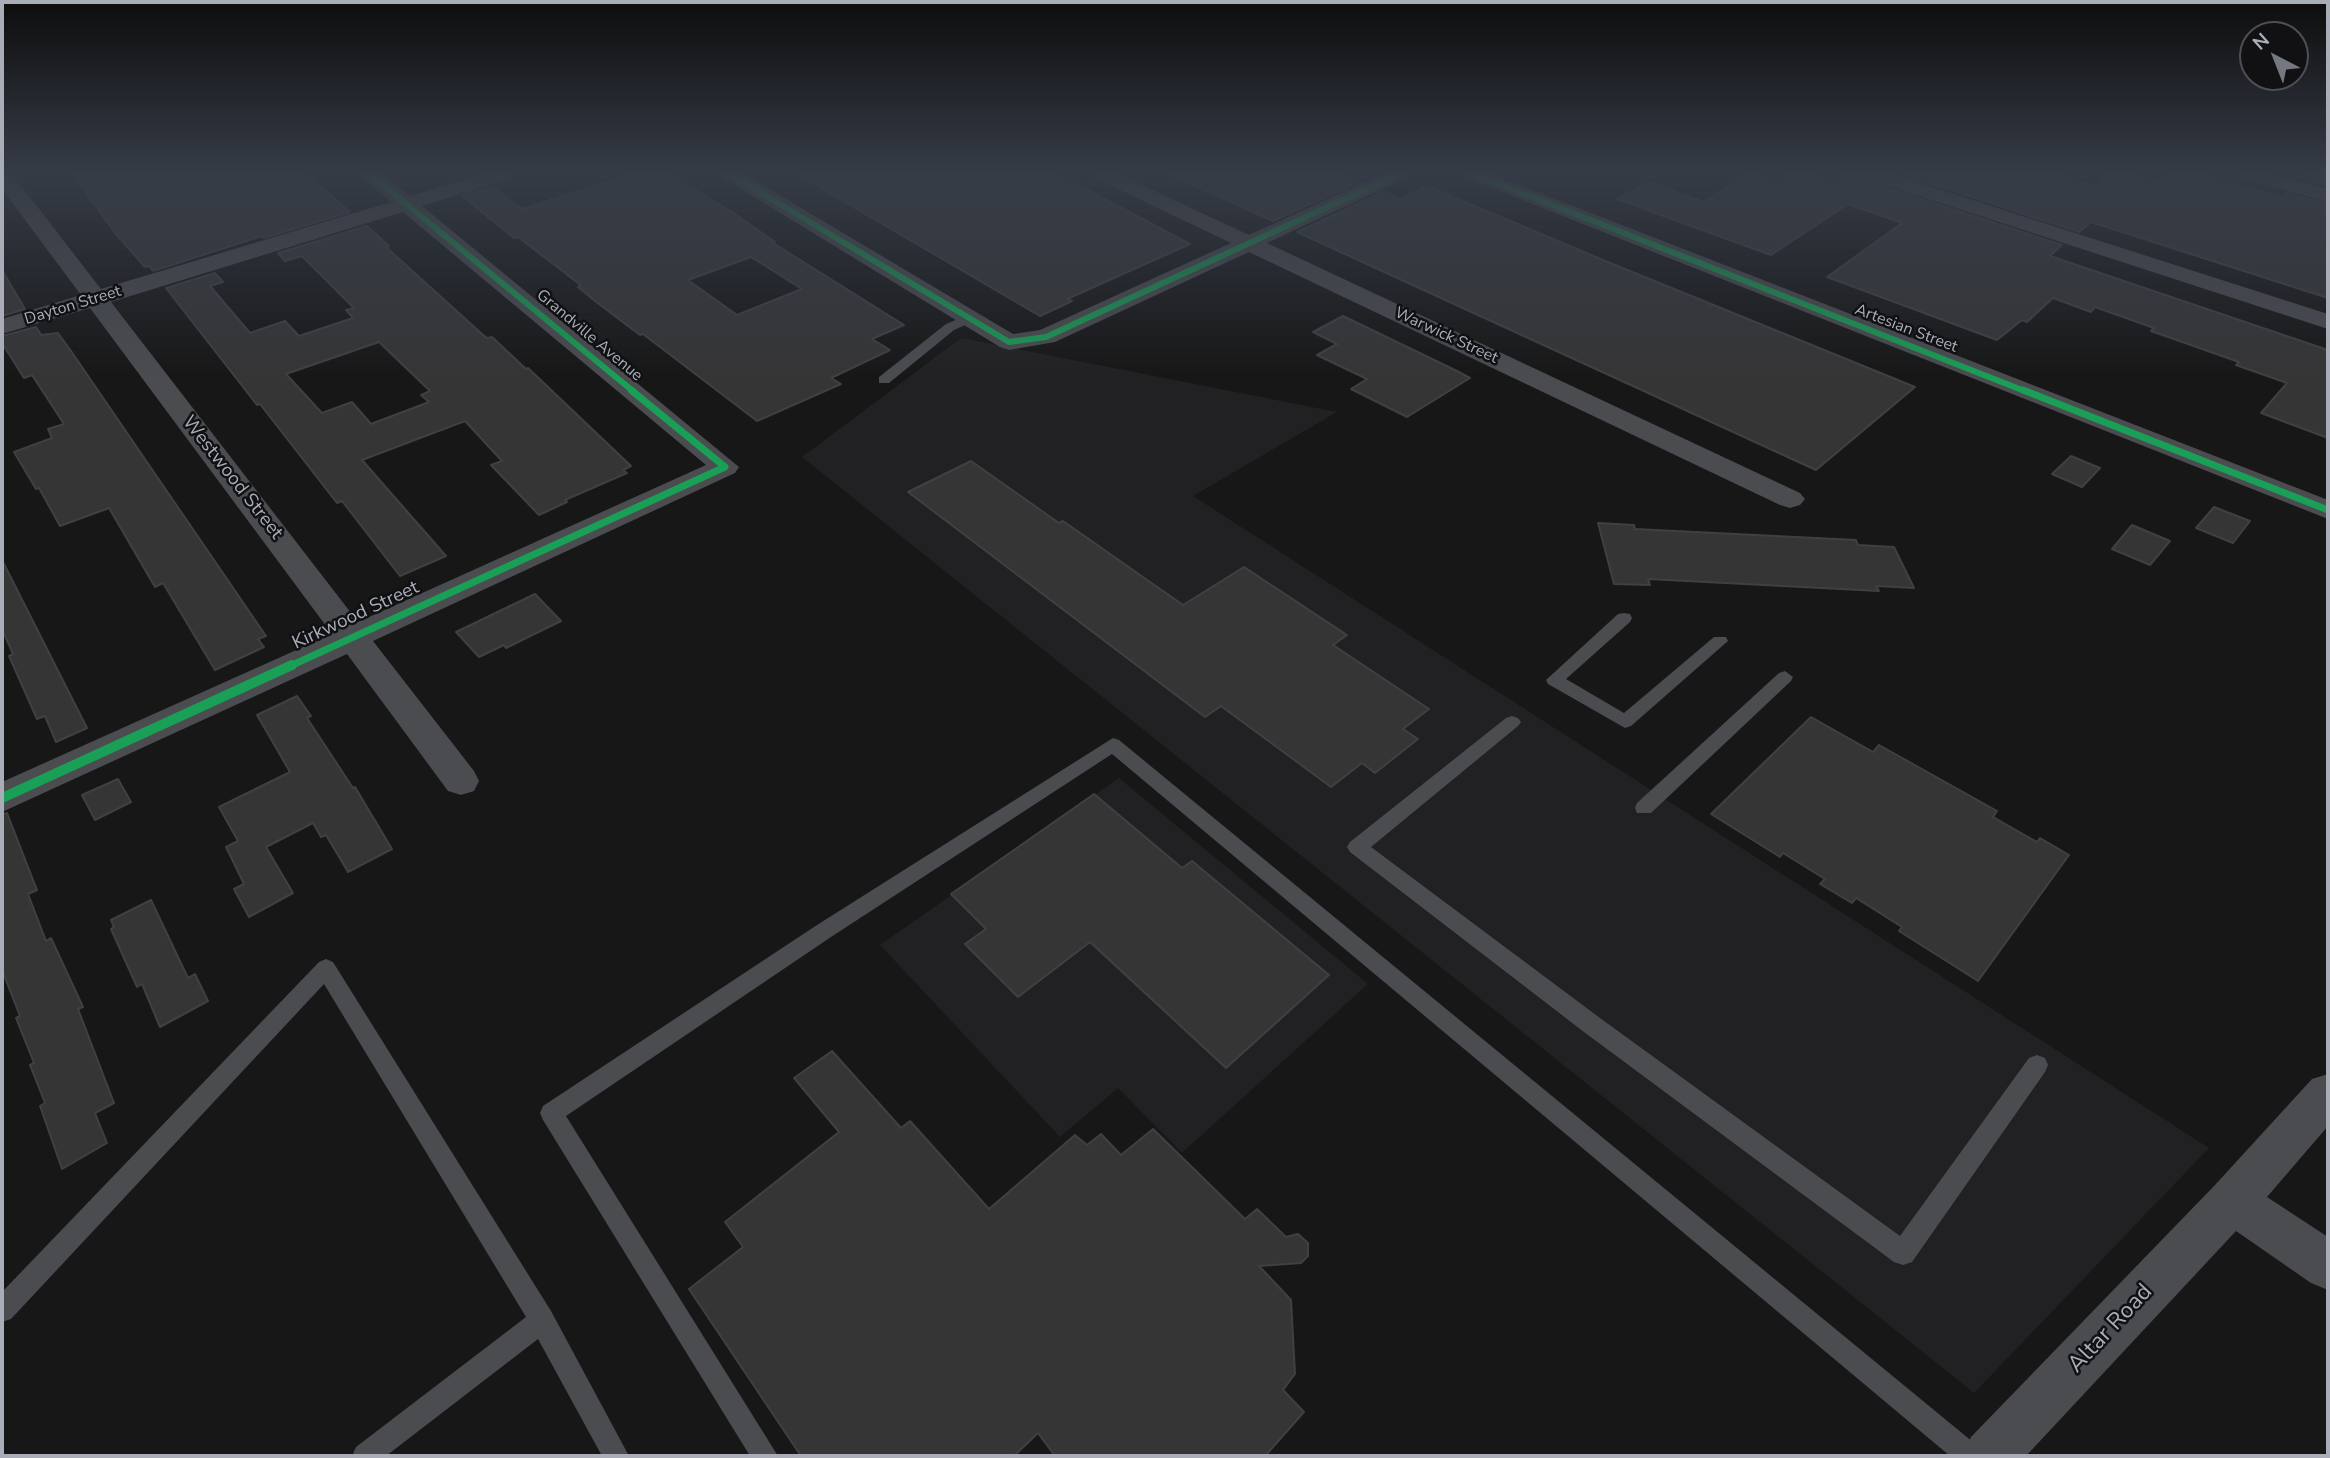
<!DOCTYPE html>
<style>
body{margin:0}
#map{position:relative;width:2330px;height:1458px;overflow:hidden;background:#171717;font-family:"Nunito Sans",sans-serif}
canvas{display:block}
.frame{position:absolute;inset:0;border:4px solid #a8adb8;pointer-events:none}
.north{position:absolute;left:2239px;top:21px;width:70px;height:70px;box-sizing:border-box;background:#111113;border:2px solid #4d4f55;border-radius:50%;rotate:318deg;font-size:19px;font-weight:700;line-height:28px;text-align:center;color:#a8adb8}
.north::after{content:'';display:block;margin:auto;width:24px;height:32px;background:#757880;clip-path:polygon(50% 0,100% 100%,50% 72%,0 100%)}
</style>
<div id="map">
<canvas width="2330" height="1458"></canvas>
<div class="frame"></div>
<div class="north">N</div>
</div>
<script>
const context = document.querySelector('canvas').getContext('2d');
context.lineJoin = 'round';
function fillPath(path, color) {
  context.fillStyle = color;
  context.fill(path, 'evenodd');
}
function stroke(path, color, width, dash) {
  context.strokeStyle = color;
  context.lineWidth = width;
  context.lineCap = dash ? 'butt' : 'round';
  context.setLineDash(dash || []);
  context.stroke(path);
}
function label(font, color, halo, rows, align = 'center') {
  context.font = font + ' "Nunito Sans",sans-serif';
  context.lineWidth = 5;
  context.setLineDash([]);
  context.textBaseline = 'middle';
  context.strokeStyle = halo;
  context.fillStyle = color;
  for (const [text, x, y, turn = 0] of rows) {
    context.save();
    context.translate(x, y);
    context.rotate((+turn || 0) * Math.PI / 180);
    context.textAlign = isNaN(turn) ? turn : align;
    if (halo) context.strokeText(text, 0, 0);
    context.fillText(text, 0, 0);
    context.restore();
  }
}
const built = new Path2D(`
 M 961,338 L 1337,412 L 1193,496 L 2209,1148 L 1974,1393 L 802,457 Z
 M 1119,778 L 1368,984 L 1182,1153 L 1118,1088 L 1060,1137 L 880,945 Z`);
const building = new Path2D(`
 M 72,173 L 306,173 L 350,212 L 264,238 L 262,236 L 153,271 L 149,266 L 145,267 L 115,233 Z
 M 638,173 L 667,173 L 732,212 L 775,242 L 773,243 L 904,325 L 872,339 L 890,350 L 831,378 L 841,384 L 757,421 L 643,334 L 640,335 L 595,301 L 578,287 L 581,286 L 578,283 L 518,237 L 514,238 L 462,196 L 492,187 L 522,209 ZM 751,257 L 802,289 L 737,315 L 688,280 Z
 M 795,173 L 1055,173 L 1190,244 L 1067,299 L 1072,301 L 1040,316 Z
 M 1167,173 L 1339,173 L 1359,182 L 1273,221 Z
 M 1749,173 L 1777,182 L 1791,173 L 1809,173 L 1840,184 L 1841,173 L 1859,173 L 1863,180 L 2062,245 L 2050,256 L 2328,350 L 2328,438 L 2261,413 L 2287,383 L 2236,365 L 2239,362 L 2151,331 L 2154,328 L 2095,307 L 2091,312 L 2053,298 L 2027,322 L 2022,320 L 1997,340 L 1827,277 L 1902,223 L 1848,204 L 1771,255 L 1617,199 L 1650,182 L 1703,202 Z
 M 1898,173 L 2052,173 L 2094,186 L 2111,173 L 2126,173 L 2157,183 L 2168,173 L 2196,173 L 2282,198 L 2287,193 L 2328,204 L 2328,298 L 2091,222 L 2079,232 Z
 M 2308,173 L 2328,173 L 2328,186 L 2302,179 Z
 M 1427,186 L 1603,260 L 1915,387 L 1816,470 L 1297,232 L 1383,192 L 1400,199 Z
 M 367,226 L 389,246 L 386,247 L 482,334 L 487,338 L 492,337 L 526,369 L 528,368 L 631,466 L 623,470 L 627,473 L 565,500 L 567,502 L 539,515 L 491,465 L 502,461 L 465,421 L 362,460 L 446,556 L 400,576 L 342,501 L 337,503 L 260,404 L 257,405 L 166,288 L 215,273 L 223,282 L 210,286 L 250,333 L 285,321 L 299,336 L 353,318 L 346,310 L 354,308 L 302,256 L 285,261 L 278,253 ZM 379,342 L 430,391 L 421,395 L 429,402 L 371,424 L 352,402 L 322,413 L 286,374 Z
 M 2,270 L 25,309 L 2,316 Z
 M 1343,316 L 1457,371 L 1470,378 L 1407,417 L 1351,389 L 1367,379 L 1317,355 L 1337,344 L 1313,332 Z
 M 36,327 L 41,335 L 58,333 L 71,351 L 266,636 L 258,639 L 264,647 L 215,670 L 163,583 L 155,587 L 109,508 L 60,526 L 39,488 L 36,489 L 14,452 L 52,438 L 48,429 L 64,424 L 32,375 L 24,378 L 2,343 L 2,336 Z
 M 2071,456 L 2100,468 L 2082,487 L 2052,474 Z
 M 971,461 L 1059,523 L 1063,521 L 1183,605 L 1244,567 L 1347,635 L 1333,645 L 1429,709 L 1403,729 L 1418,739 L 1375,773 L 1362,763 L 1331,787 L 1221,706 L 1205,717 L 908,492 Z
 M 2214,507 L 2250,521 L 2233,543 L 2196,528 Z
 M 1598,523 L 1634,525 L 1635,529 L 1856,540 L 1858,545 L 1894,547 L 1914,588 L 1876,586 L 1879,591 L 1648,579 L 1650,585 L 1614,584 Z
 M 2132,525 L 2170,541 L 2150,565 L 2112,549 Z
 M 2,560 L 87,728 L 56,742 L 45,716 L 37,719 L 9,656 L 13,654 L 2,629 Z
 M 535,594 L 561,621 L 506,648 L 504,645 L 479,657 L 456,632 Z
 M 297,696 L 311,716 L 307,718 L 353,788 L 355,787 L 392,849 L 348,872 L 326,835 L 321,837 L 313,823 L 266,847 L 293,893 L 249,917 L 234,889 L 244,884 L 226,847 L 238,841 L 219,807 L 290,772 L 257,715 Z
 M 1811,717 L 1873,752 L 1879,745 L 1997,811 L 1993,817 L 2037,842 L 2040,838 L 2069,855 L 1978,981 L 1899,931 L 1902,927 L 1856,898 L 1852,903 L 1820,884 L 1825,879 L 1783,853 L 1780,857 L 1711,814 Z
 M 118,779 L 131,802 L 95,820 L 82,795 Z
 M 1094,794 L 1182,868 L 1192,861 L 1329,975 L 1226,1068 L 1090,942 L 1018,997 L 965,944 L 986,929 L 951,894 Z
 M 7,813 L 37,890 L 28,894 L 46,941 L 51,938 L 83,1007 L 78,1009 L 114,1103 L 95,1113 L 107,1143 L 62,1169 L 40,1106 L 45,1103 L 30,1065 L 34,1063 L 16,1018 L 20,1016 L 2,970 L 2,815 Z
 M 151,900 L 188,978 L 195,974 L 208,1001 L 160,1027 L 142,984 L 137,987 L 111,929 L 114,927 L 111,920 Z
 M 832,1051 L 901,1128 L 910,1121 L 989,1209 L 1075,1135 L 1087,1145 L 1101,1134 L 1121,1155 L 1153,1129 L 1245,1219 L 1257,1209 L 1286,1237 L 1298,1234 L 1308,1243 L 1308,1256 L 1301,1263 L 1259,1266 L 1291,1300 L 1295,1374 L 1283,1390 L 1304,1412 L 1265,1456 L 1055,1456 L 1038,1433 L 1014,1456 L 801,1456 L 689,1289 L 743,1247 L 725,1222 L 839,1132 L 794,1078 Z`);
const lane = new Path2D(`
 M 970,314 L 976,318 L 974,321 L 954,330 L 889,383 L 879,383 L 879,377 L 946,324 Z
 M 1624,613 L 1630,614 L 1632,618 L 1630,622 L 1566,679 L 1624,713 L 1714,637 L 1726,637 L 1728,641 L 1631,726 L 1625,728 L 1548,684 L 1546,680 L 1618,614 Z
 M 1785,671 L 1793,677 L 1791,681 L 1651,813 L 1637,813 L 1635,808 L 1637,803 L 1779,673 Z
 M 1512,716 L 1518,718 L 1521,722 L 1518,726 L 1371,847 L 1600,1018 L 1900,1236 L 2029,1058 L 2037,1055 L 2045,1058 L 2048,1065 L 2045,1072 L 1912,1262 L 1903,1265 L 1894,1262 L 1584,1032 L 1350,852 L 1347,847 L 1350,842 L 1506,718 Z
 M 1113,738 L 1119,740 L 1979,1447 L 1983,1456 L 1950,1456 L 1112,754 L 831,937 L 566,1116 L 778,1456 L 750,1456 L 543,1120 L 540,1113 L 543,1106 L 817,925 Z
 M 326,959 L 333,962 L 551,1311 L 629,1456 L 602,1456 L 538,1339 L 386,1456 L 352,1456 L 356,1447 L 526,1317 L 324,984 L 11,1319 L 2,1322 L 2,1292 L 319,962 Z`);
const street = new Path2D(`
 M 2,174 L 12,174 L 101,289 L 391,202 L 360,174 L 382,174 L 410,196 L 485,174 L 515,174 L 512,178 L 422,206 L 739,467 L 735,473 L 373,641 L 474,771 L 479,781 L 474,791 L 461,795 L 448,791 L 347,654 L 2,812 L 2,782 L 332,634 L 90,308 L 2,334 L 2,319 L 81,295 L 2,189 ZM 403,212 L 706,465 L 358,622 L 111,302 Z
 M 720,174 L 744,174 L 1013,334 L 1040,330 L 1231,243 L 1095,178 L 1092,174 L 1118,174 L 1249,235 L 1383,174 L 1409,174 L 1406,178 L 1267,243 L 1800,493 L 1805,499 L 1800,505 L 1790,508 L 1780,505 L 1249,252 L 1055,342 L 1009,350 L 1000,347 L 723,178 Z
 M 1464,174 L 1491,174 L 2328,500 L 2328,519 L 1467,178 Z
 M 1861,174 L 1891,174 L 2328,314 L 2328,329 L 1864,178 Z
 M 2240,174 L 2271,174 L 2328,189 L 2328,202 L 2243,178 Z
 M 2328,1074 L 2328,1126 L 2267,1197 L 2328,1237 L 2328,1290 L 2311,1283 L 2236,1231 L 2026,1456 L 1963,1456 L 1971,1437 L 2215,1185 L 2312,1079 Z`);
const cyclewayFar2 = new Path2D(`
 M 370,174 L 634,392
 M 730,174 L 1009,342 L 1046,337 L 1399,174
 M 1474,174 L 2027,392`);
const cyclewayFar1 = new Path2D(`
 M 2023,390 L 2328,510
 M 288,667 L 725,467 L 631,390`);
const cycleway = new Path2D(`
 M 2,798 L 292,665`);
const farStreetnames = [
 ["Dayton Street",73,306,-17],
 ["Artesian Street",1906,329,21],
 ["Grandville Avenue",589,336,40],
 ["Warwick Street",1446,336,25]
];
const streetNames = [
 ["Westwood Street",232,478,52],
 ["Kirkwood Street",356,616,-25]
];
const nearStreetnames = [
 ["Altar Road",2111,1329,-47]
];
fillPath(built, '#212123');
fillPath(building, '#353536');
stroke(building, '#3f4043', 2);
fillPath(lane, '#4b4c50');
fillPath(street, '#4b4c50');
stroke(cyclewayFar2, '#1a9f57', 6);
stroke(cyclewayFar1, '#1a9f57', 7);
stroke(cycleway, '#1a9f57', 10);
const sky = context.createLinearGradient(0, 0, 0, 378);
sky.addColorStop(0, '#0d0d0d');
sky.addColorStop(0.46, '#363c47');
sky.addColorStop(1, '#363c4700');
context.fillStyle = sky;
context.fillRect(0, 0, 2330, 378);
label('16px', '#a8adb8', '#111113', farStreetnames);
label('19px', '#a8adb8', '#111113', streetNames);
label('23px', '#a8adb8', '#111113', nearStreetnames);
</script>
